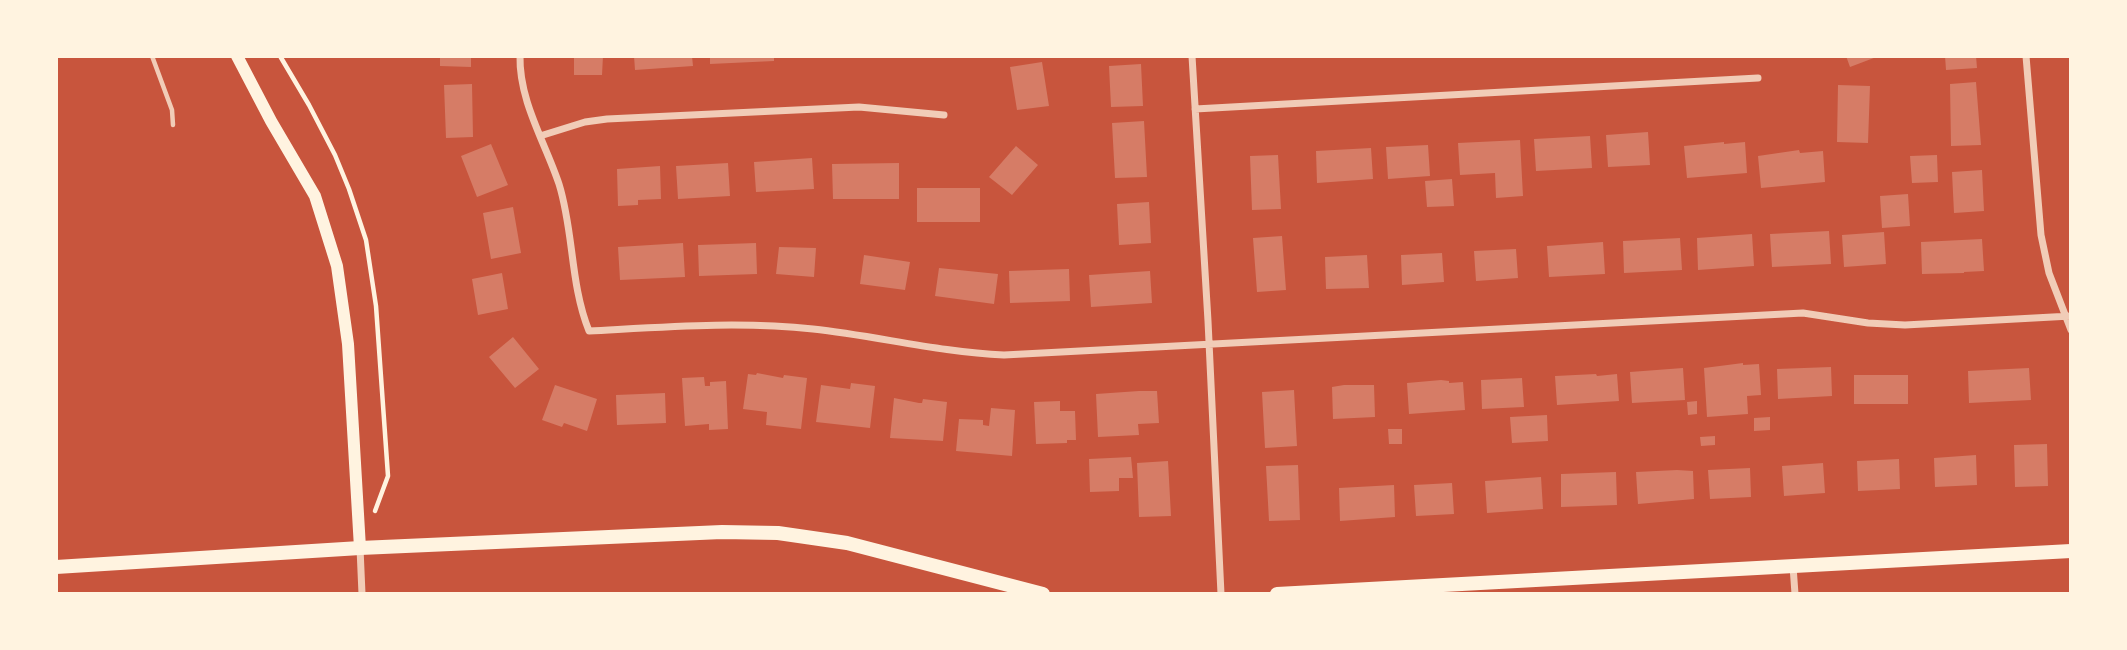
<!DOCTYPE html>
<style>
body{margin:0}
#map{position:relative;width:2127px;height:650px;overflow:hidden;background:#c8553d;font-family:"Open Sans",sans-serif}
canvas{display:block}
.frame{position:absolute;inset:0;border:58px solid #fff3e0;pointer-events:none}
</style>
<div id="map">
<canvas width="2127" height="650"></canvas>
<div class="frame"></div>
</div>
<script>
const context = document.querySelector('canvas').getContext('2d');
context.lineJoin = 'round';
function fillPath(path, color) {
  context.fillStyle = color;
  context.fill(path, 'evenodd');
}
function stroke(path, color, width, dash) {
  context.strokeStyle = color;
  context.lineWidth = width;
  context.lineCap = dash ? 'butt' : 'round';
  context.setLineDash(dash || []);
  context.stroke(path);
}
const building = new Path2D(`
 M 440,56 L 471,56 L 471,67 L 440,66 Z
 M 574,56 L 603,56 L 602,75 L 574,75 Z
 M 634,56 L 692,56 L 693,66 L 635,70 Z
 M 710,56 L 774,56 L 774,61 L 710,64 Z
 M 1846,56 L 1879,56 L 1850,67 Z
 M 1945,56 L 1976,56 L 1977,68 L 1946,70 Z
 M 1042,62 L 1049,106 L 1017,110 L 1010,67 Z
 M 1141,64 L 1143,106 L 1111,107 L 1109,66 Z
 M 1976,82 L 1981,145 L 1951,146 L 1950,84 Z
 M 472,84 L 473,137 L 446,138 L 444,85 Z
 M 1838,85 L 1870,86 L 1868,143 L 1837,142 Z
 M 1144,121 L 1147,177 L 1115,178 L 1112,123 Z
 M 1648,132 L 1650,165 L 1608,167 L 1606,135 Z
 M 1590,136 L 1592,168 L 1536,171 L 1534,139 Z
 M 1520,140 L 1523,196 L 1496,198 L 1495,173 L 1460,175 L 1458,143 Z
 M 1724,142 L 1724,144 L 1745,142 L 1747,173 L 1687,178 L 1684,146 Z
 M 491,144 L 508,185 L 477,197 L 461,156 Z
 M 1428,145 L 1430,176 L 1388,179 L 1386,147 Z
 M 1016,146 L 1038,165 L 1012,195 L 989,177 Z
 M 1371,148 L 1373,179 L 1317,183 L 1316,151 Z
 M 1799,150 L 1800,153 L 1823,151 L 1825,182 L 1761,188 L 1758,156 Z
 M 1278,155 L 1281,209 L 1252,210 L 1250,156 Z
 M 1937,155 L 1938,182 L 1912,183 L 1910,156 Z
 M 812,158 L 814,189 L 756,192 L 754,162 Z
 M 728,163 L 730,196 L 678,199 L 676,166 Z
 M 899,163 L 899,199 L 833,199 L 832,164 Z
 M 660,166 L 661,199 L 638,200 L 638,205 L 618,206 L 617,169 Z
 M 1982,170 L 1984,211 L 1954,213 L 1952,172 Z
 M 1452,179 L 1454,206 L 1427,207 L 1425,181 Z
 M 917,188 L 980,188 L 980,222 L 917,222 Z
 M 1908,194 L 1910,226 L 1882,228 L 1880,196 Z
 M 1149,202 L 1151,243 L 1119,245 L 1117,204 Z
 M 513,207 L 521,253 L 491,259 L 483,213 Z
 M 1829,231 L 1831,264 L 1772,267 L 1770,234 Z
 M 1884,232 L 1886,264 L 1844,267 L 1842,235 Z
 M 1752,234 L 1754,266 L 1698,270 L 1697,238 Z
 M 1282,236 L 1286,290 L 1257,292 L 1253,238 Z
 M 1680,238 L 1682,270 L 1624,273 L 1623,241 Z
 M 1982,239 L 1984,271 L 1964,272 L 1964,273 L 1922,274 L 1921,242 Z
 M 1603,242 L 1605,274 L 1549,277 L 1547,246 Z
 M 683,243 L 685,277 L 620,280 L 618,247 Z
 M 756,243 L 757,274 L 699,276 L 698,245 Z
 M 779,247 L 816,248 L 814,277 L 776,274 Z
 M 1516,249 L 1518,278 L 1476,281 L 1474,251 Z
 M 1442,253 L 1444,282 L 1402,285 L 1401,255 Z
 M 864,255 L 910,262 L 905,290 L 860,284 Z
 M 1367,255 L 1369,288 L 1326,289 L 1325,257 Z
 M 939,268 L 998,274 L 994,304 L 935,296 Z
 M 1069,269 L 1070,301 L 1010,303 L 1009,271 Z
 M 1150,271 L 1152,303 L 1091,307 L 1089,275 Z
 M 502,273 L 508,309 L 478,315 L 472,279 Z
 M 513,337 L 539,369 L 515,388 L 489,357 Z
 M 1743,363 L 1743,365 L 1759,364 L 1761,395 L 1747,396 L 1748,414 L 1707,417 L 1704,368 Z
 M 1831,367 L 1832,396 L 1778,399 L 1777,369 Z
 M 1683,368 L 1685,400 L 1632,403 L 1630,372 Z
 M 2029,368 L 2031,400 L 1969,403 L 1968,371 Z
 M 757,373 L 783,378 L 784,375 L 807,378 L 801,429 L 766,425 L 767,412 L 743,409 L 748,374 L 756,375 Z
 M 1596,374 L 1597,376 L 1617,374 L 1619,401 L 1557,405 L 1555,376 Z
 M 1854,375 L 1908,375 L 1908,404 L 1854,404 Z
 M 704,377 L 705,386 L 710,386 L 710,382 L 726,381 L 728,429 L 709,430 L 709,424 L 685,426 L 682,378 Z
 M 1522,378 L 1524,407 L 1482,409 L 1481,380 Z
 M 1441,380 L 1449,381 L 1449,383 L 1463,382 L 1465,410 L 1409,414 L 1407,383 Z
 M 851,383 L 875,386 L 870,428 L 816,422 L 821,385 L 850,389 Z
 M 555,385 L 597,399 L 587,431 L 564,423 L 562,427 L 542,420 Z
 M 1344,385 L 1374,385 L 1375,417 L 1333,419 L 1332,387 Z
 M 1294,390 L 1297,446 L 1265,448 L 1262,392 Z
 M 1139,391 L 1157,391 L 1159,423 L 1138,424 L 1139,435 L 1098,437 L 1096,394 Z
 M 665,393 L 666,423 L 617,425 L 616,395 Z
 M 894,398 L 919,403 L 922,403 L 923,399 L 947,402 L 943,441 L 890,438 Z
 M 1060,401 L 1060,411 L 1075,411 L 1076,440 L 1067,440 L 1067,443 L 1036,444 L 1034,402 Z
 M 1697,401 L 1697,414 L 1688,415 L 1687,402 Z
 M 991,408 L 1015,410 L 1012,456 L 956,451 L 959,419 L 983,420 L 983,425 L 989,426 Z
 M 1547,415 L 1548,441 L 1512,443 L 1510,417 Z
 M 1770,417 L 1770,430 L 1754,431 L 1754,418 Z
 M 1388,429 L 1402,429 L 1402,444 L 1389,444 Z
 M 1715,436 L 1715,445 L 1701,446 L 1700,437 Z
 M 2047,444 L 2048,486 L 2015,487 L 2014,445 Z
 M 1976,455 L 1977,485 L 1935,487 L 1934,458 Z
 M 1131,457 L 1133,478 L 1119,478 L 1119,491 L 1090,492 L 1089,459 Z
 M 1899,459 L 1900,489 L 1858,491 L 1857,461 Z
 M 1168,461 L 1171,516 L 1139,517 L 1137,463 Z
 M 1823,463 L 1825,493 L 1784,496 L 1782,466 Z
 M 1298,465 L 1300,520 L 1269,521 L 1266,466 Z
 M 1750,468 L 1751,497 L 1710,499 L 1708,470 Z
 M 1677,470 L 1693,471 L 1694,499 L 1638,504 L 1636,472 Z
 M 1616,472 L 1617,505 L 1561,507 L 1561,474 Z
 M 1541,477 L 1543,509 L 1487,513 L 1485,481 Z
 M 1452,483 L 1454,514 L 1416,516 L 1414,485 Z
 M 1394,485 L 1395,517 L 1340,521 L 1339,488 Z`);
const path = new Path2D(`
 M 280,56 L 309,105 L 335,155 L 349,189 L 366,240 L 376,306 L 388,476 L 375,511`);
const service = new Path2D(`
 M 152,56 L 172,110 L 173,125`);
const minor = new Path2D(`
 M 520,56 C 519,101 545,142 559,184 C 574,232 570,284 589,331 C 664,327 738,321 813,329 C 877,336 939,352 1004,355 L 1803,313 L 1868,323 L 1905,325 L 2071,316
 M 1192,56 L 1208,321 L 1221,594
 M 2026,56 L 2041,235 L 2049,273 L 2071,330
 M 1195,109 L 1758,78
 M 540,136 L 585,122 L 607,119 L 859,107 L 944,115
 M 360,548 L 362,594
 M 1793,566 L 1795,594`);
const secondary = new Path2D(`
 M 237,56 L 271,121 L 315,196 L 337,266 L 348,344 L 360,548`);
const primary = new Path2D(`
 M 56,567 L 360,548 L 722,532 L 778,533 L 847,543 L 1043,594
 M 1277,594 L 2071,551`);
fillPath(building, '#d67c66');
stroke(path, '#fff3e0', 4.5);
stroke(service, '#f1ccb7', 4.5);
stroke(minor, '#f1ccb7', 7);
stroke(secondary, '#fff3e0', 12);
stroke(primary, '#fff3e0', 14);
</script>
